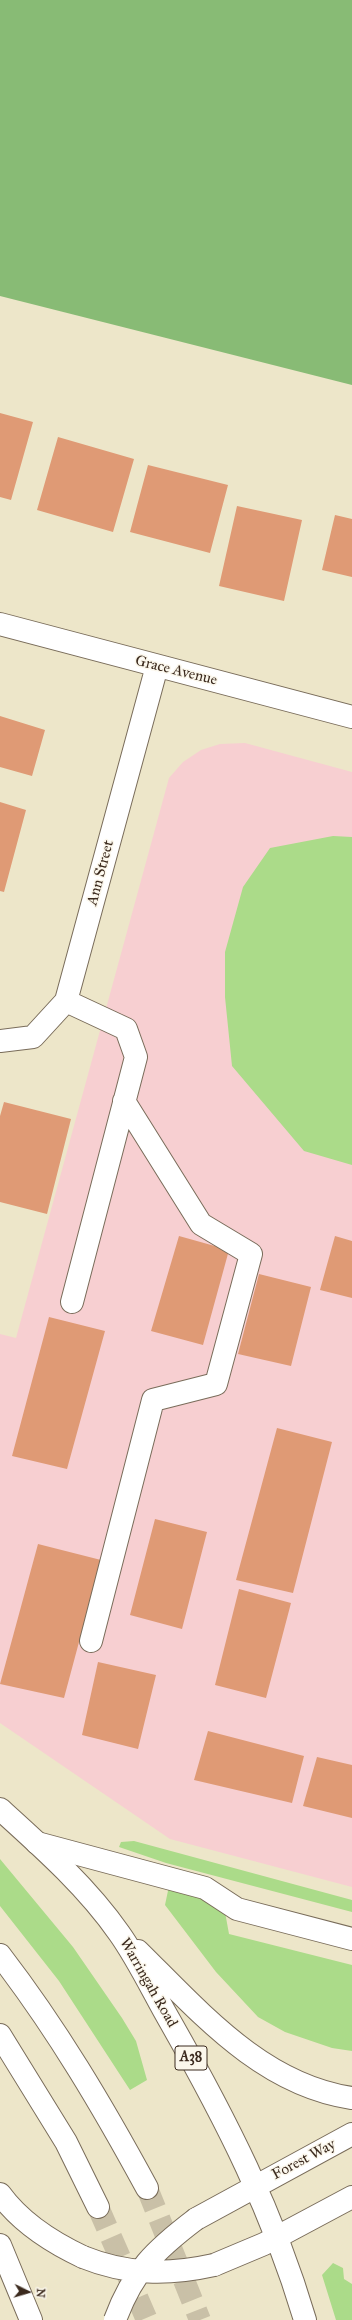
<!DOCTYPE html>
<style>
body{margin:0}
#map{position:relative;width:352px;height:2320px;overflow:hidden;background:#ede6c9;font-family:"IM FELL Great Primer",serif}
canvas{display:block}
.north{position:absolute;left:8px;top:2272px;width:40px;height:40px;-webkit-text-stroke:3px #fbf7ec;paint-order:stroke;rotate:95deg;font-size:11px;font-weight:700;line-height:16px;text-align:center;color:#3b2a1e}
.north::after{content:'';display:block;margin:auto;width:14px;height:18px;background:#3b2a1e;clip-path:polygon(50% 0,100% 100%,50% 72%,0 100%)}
</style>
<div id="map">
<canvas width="352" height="2320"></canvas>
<div class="north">N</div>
</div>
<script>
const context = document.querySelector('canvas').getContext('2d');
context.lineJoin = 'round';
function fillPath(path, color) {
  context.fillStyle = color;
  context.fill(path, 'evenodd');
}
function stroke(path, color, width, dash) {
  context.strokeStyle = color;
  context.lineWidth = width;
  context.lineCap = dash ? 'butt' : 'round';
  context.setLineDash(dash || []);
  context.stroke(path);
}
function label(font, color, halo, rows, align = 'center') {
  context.font = font + ' "IM FELL Great Primer",serif';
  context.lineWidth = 3;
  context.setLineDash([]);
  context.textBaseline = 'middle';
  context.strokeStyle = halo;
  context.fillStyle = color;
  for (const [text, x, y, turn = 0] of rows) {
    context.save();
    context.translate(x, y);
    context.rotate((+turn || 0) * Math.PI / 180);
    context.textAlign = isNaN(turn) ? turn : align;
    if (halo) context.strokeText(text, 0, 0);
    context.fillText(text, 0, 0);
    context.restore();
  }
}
const built = new Path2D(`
 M 245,743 L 352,772 L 352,1887 L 170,1839 L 0,1723 L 0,1334 L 16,1338 L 169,778 L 183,762 L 201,750 L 220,744 Z`);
const green = new Path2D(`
 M 333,836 L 352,837 L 352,1165 L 304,1151 L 232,1066 L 225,997 L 225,952 L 243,887 L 270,848 Z
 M 134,1841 L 352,1900 L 352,1912 L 166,1863 L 119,1847 L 121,1842 Z
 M 0,1859 L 73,1947 L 122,2018 L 136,2041 L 147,2080 L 130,2090 L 59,1981 L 0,1906 Z
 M 169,1886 L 215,1902 L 225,1912 L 229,1934 L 352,1965 L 352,2051 L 332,2048 L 285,2032 L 258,2017 L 216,1972 L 165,1905 Z
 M 333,2263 L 343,2268 L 344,2279 L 352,2284 L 352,2320 L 336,2320 L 322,2275 Z`);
const forest = new Path2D(`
 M 0,0 L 352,0 L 352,385 L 0,296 Z`);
const building = new Path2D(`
 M 0,413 L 33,422 L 11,500 L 0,497 Z
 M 58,437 L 134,459 L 113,532 L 37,510 Z
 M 148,465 L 228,485 L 210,553 L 130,532 Z
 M 237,506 L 302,520 L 284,601 L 219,586 Z
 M 335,515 L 352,519 L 352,577 L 322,570 Z
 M 0,716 L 45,730 L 32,776 L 0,767 Z
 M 0,802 L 26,810 L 4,892 L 0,891 Z
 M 4,1102 L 71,1119 L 47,1214 L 0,1202 L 0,1116 Z
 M 179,1236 L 229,1250 L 203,1345 L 151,1331 Z
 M 335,1236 L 352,1241 L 352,1298 L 320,1290 Z
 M 259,1274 L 311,1287 L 291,1366 L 238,1354 Z
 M 49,1317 L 105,1331 L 67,1469 L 12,1456 Z
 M 277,1428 L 332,1442 L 293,1593 L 236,1580 Z
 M 155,1519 L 207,1532 L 182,1629 L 130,1615 Z
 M 38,1544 L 101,1560 L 64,1698 L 0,1684 Z
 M 239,1589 L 291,1603 L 266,1698 L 215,1685 Z
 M 98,1662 L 156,1675 L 138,1749 L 82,1735 Z
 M 208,1731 L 304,1756 L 292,1803 L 194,1780 Z
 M 317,1757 L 352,1765 L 352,1818 L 303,1806 Z`);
const highwayTunnel = new Path2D(`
 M 147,2188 L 200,2320
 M 98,2207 L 147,2320`);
const minor = new Path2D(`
 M 0,624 L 352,717
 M 66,1001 L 126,1029 L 136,1057 L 72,1302
 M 0,1041 L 33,1037 L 66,1001 L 157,666
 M 91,1641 L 153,1400 L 216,1384 L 251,1254 L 201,1224 L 124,1101
 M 37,1843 L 205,1888 L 237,1909 L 352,1939`);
const major = new Path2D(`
 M 0,1809 C 42,1847 87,1887 119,1933 C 139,1961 154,1994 171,2023 C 226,2120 273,2212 305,2320
 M 138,1951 C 200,2012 262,2085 352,2098
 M 0,2194 C 21,2223 51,2242 83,2257
 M 196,2219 L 352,2134
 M 0,2245 L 31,2320
 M 214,2265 L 264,2244 L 352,2197`);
const highway = new Path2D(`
 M 0,1955 C 57,2029 103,2107 147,2188
 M 0,2035 L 66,2142 L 98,2207`);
const majorBridge = new Path2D(`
 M 83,2257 C 127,2275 169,2275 214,2265
 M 115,2320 C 133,2271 155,2250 196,2219`);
const shields = [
 [191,2058,32]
];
const shieldNames = [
 ["A38",191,2058]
];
const streetNames = [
 ["Grace Avenue",176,671,14],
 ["Ann Street",101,873,-75],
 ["Warringah Road",148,1983,60],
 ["Forest Way",304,2160,-28]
];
fillPath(built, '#f7cfd1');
fillPath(green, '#abdb89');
fillPath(forest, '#88bb75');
fillPath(building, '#df9a75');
stroke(highwayTunnel, '#c9c0a7', 22, [22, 11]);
stroke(minor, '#796c5a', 24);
stroke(major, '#796c5a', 24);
stroke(highway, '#796c5a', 24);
stroke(minor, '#fff', 22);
stroke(major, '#fff', 22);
stroke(highway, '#fff', 22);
stroke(majorBridge, '#796c5a', 24, []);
stroke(majorBridge, '#fff', 22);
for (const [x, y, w] of shields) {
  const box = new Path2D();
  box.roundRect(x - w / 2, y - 12, w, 24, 3);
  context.fillStyle = '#fbf7ec';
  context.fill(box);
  stroke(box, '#3b2a1e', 1);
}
label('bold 14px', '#3b2a1e', null, shieldNames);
label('15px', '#3b2a1e', '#fbf7ec', streetNames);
</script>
